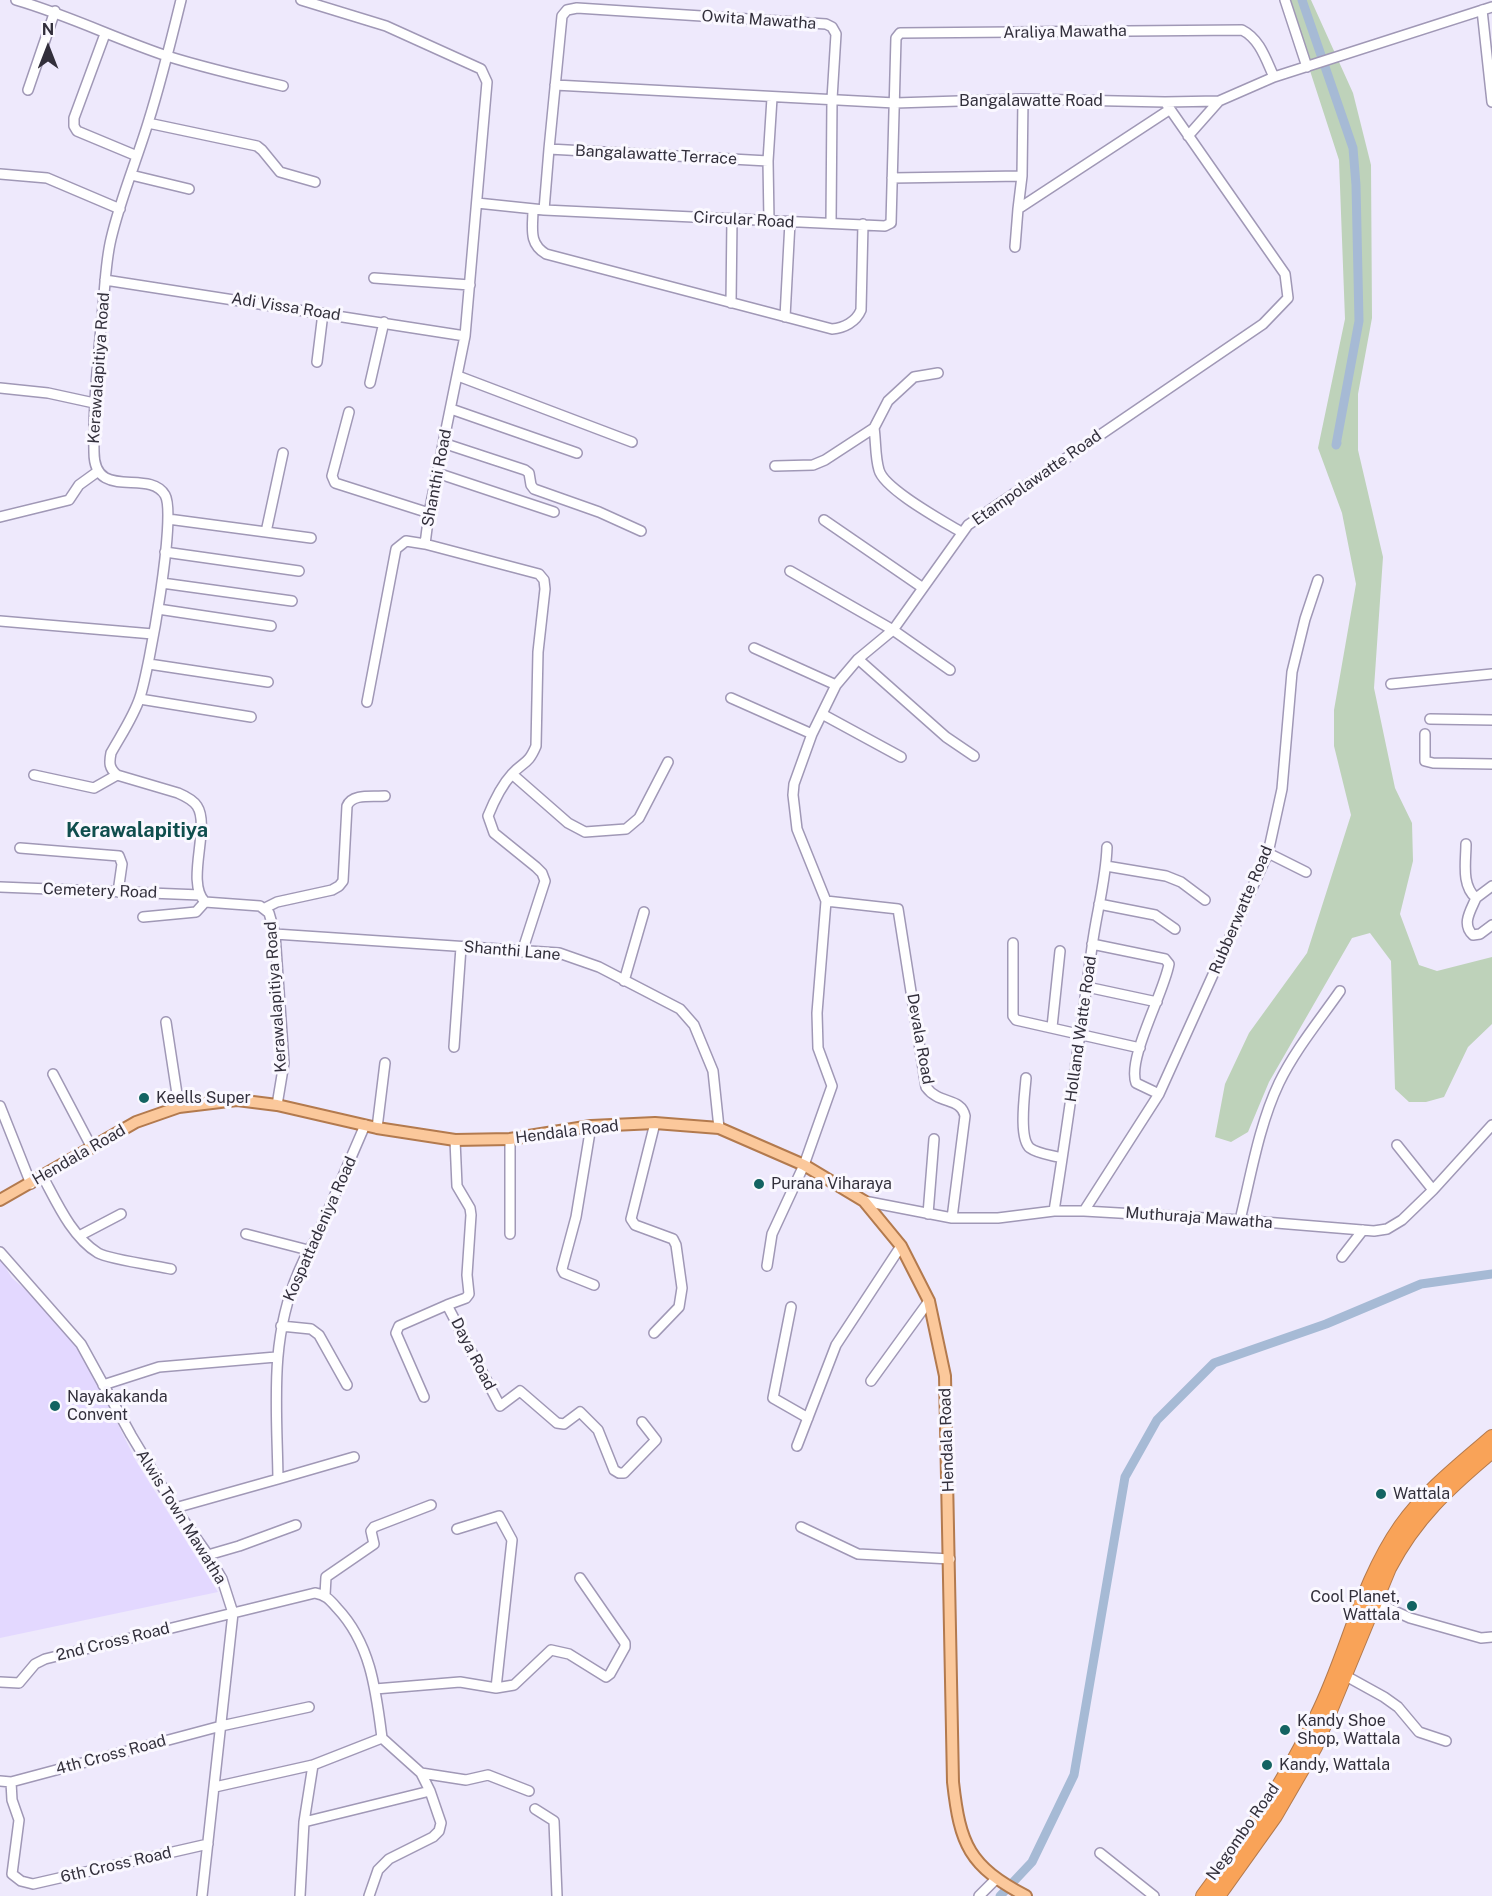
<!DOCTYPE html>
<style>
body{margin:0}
#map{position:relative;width:1492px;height:1896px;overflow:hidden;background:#eee9fc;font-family:"Public Sans",sans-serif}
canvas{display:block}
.north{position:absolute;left:18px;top:18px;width:60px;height:60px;-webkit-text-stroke:4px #faf8ff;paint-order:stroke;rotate:0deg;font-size:16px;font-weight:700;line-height:24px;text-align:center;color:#322f3b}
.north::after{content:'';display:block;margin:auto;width:21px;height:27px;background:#322f3b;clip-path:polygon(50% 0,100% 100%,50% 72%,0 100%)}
</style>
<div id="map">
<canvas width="1492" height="1896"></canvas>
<div class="north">N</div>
</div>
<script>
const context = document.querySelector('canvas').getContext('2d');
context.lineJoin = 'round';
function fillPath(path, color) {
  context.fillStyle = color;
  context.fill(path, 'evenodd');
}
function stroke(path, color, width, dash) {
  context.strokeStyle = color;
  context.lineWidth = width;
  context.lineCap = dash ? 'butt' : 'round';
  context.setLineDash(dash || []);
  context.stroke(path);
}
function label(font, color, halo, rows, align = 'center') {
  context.font = font + ' "Public Sans",sans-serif';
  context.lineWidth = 6;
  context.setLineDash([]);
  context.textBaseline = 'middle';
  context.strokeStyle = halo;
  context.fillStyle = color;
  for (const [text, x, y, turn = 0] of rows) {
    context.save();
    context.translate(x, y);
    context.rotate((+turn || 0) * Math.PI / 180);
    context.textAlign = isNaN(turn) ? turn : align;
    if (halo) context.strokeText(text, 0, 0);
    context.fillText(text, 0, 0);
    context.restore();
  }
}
const built = new Path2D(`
 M 0,1258 L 12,1278 L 51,1312 L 82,1351 L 136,1461 L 218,1592 L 0,1638 Z`);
const green = new Path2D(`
 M 1287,0 L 1311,0 L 1353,93 L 1371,165 L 1372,318 L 1358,394 L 1358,450 L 1383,557 L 1374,688 L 1395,788 L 1412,823 L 1413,861 L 1400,914 L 1419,965 L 1437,971 L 1492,957 L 1492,1024 L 1468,1047 L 1444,1097 L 1426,1102 L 1409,1102 L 1395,1089 L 1391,961 L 1370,933 L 1352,938 L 1269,1082 L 1248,1132 L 1231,1142 L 1215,1137 L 1225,1084 L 1249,1033 L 1307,953 L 1351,815 L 1334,746 L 1334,710 L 1356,584 L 1342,513 L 1318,448 L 1345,319 L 1339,160 Z`);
const canal = new Path2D(`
 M 1302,0 L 1353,148 L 1356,185 L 1359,321 L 1336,445 L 1337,443
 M 1000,1896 L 1032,1862 L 1074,1775 L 1125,1477 L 1157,1420 L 1214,1363 L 1326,1324 L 1421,1284 L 1492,1274`);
const minor = new Path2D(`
 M 16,0 C 68,15 116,39 167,56 C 205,68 244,77 283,86
 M 181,0 C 171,41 161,82 148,123 C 136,162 120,200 111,239 C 105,264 105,291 102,316 C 98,361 93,406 94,452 C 94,502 149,468 165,495 C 177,515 149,670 140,697 C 134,716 121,735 111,753 C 109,763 109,768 117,775 L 178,793 C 185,796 193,800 197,806 C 211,827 185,882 205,902 L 260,906 L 269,913 L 275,934 L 284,1063 L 277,1105
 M 301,0 L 386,26 L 481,69 L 487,82 L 465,336 L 429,513 L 425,544 L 539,574 L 544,580 L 545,589 L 538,652 L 536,746 C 528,765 524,761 512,774 C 501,786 494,801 488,816 L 494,833 L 536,867 L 542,873 L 545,881 L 522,952
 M 1285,0 L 1307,67
 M 1482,10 L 1492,102
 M 105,34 L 74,118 L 74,126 L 77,131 L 137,156
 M 555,85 L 895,103 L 1023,99 L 1165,102 L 1219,101 L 1274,77 L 1492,7
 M 28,90 L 55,11
 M 1023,99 L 1022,176 L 1018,209 L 1169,110
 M 148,123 L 257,146 L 262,150 L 280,172 L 315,182
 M 1188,136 L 1219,101
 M 768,161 L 772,98
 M 0,174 L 47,178 L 120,209
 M 131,175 L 189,189
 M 892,178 L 1022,176
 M 477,203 L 544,210 L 885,226 L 891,223 L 896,38 L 900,33 L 1242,30 C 1260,39 1266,60 1274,77
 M 533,209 C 533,228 528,243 546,254 L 832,329 C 844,328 856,322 861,310 L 863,224
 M 544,210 L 549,149
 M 769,221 L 768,161 L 549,149 L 562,16 L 567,10 L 577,8 L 826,24 L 832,27 L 836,34 L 832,99 L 831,223
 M 1015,247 L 1018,209
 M 374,278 L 470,285
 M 105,280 L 465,336
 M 731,303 L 732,219
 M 785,317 L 790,222
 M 317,362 L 323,313
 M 458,376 L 632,442
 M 370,383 L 384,322
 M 0,388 L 48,393 L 94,403
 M 451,409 L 577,453
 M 349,412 L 332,476 L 335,483 L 429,513
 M 874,428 C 876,441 875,457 879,470 C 884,489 943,521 961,532
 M 443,443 L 525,470 L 529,473 L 531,485 L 534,489 L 599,512 L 641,531
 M 775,466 L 813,465 L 825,460 L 874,428 L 888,401 L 914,377 L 938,373
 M 437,473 L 554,512
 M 0,517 L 69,500 L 79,485 L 97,472
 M 168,519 L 311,538
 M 824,520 L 923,588
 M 266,532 L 283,453
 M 165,552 L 299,571
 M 790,571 L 893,630 L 950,670
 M 162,583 L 292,601
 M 158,609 L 271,626
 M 0,621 L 153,634
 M 754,648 L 836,685
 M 858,659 L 946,737 L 974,756
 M 149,664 L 268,682
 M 1391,684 L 1492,674
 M 731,698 L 812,734
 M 140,699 L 251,717
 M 367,702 L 396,549 L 406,541 L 425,544
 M 822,714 L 901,757
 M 1430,719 L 1492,720
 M 1425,734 L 1425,761 L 1433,763 L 1492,764
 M 512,774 L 568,823 L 585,832 L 626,829 L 639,818 L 668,762
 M 34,775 L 94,788 L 117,775
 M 1466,844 C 1466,862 1461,885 1476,898 L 1492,886
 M 20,848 L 119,856 L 122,864 L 118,892
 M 1268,853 L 1306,872
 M 1106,866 L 1166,876 L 1181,882 L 1205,900
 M 0,887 L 200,895
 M 1476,898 C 1471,910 1461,924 1473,935 L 1480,934 L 1492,925
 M 826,901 L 898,909 L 926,1087 C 939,1105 961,1097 965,1116 L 952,1218
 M 1099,904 L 1155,915 L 1175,929
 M 265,908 L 277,902 L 332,890 L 339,886 L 343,881 L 347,806 C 352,793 373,797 385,796
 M 143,917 L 196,912 L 205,902
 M 275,934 L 559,953 L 599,967 L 680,1009 L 694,1025 L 713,1071 L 719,1128
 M 1013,943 L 1013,1016 L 1016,1020 L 1140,1048
 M 1092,944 L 1165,959 L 1169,964 C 1164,993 1127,1058 1136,1083 L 1159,1094
 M 624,981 L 644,912
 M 1087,987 L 1157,1002
 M 166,1022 L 179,1107
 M 1052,1027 L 1060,951
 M 454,1047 L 461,947
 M 53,1074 L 92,1148
 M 1026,1078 C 1025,1093 1018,1138 1030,1148 C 1038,1154 1052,1155 1062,1158
 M 0,1106 L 31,1184
 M 591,1126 L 576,1217 L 562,1269 L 564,1273 L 594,1285
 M 377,1128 L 385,1063
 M 510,1139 L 510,1234
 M 455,1140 L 457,1186 L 470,1208 L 471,1215 L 467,1275 L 469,1294 L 466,1298 L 447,1305 L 500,1406 L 520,1391 L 557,1423 L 564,1424 L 580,1412 L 598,1430 L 614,1470 L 619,1473 L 624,1473 L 656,1440 L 642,1422
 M 1397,1145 L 1433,1190
 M 43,1177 C 57,1203 72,1237 98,1253 C 108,1259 157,1266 171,1269
 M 864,1201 L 952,1218 L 998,1218 L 1054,1211 L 1084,1211 L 1240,1220 L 1374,1231 L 1387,1229 L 1402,1220 L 1433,1190 L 1492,1125
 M 1054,1211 C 1068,1123 1080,1035 1092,947 C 1096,914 1106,881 1107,847
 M 1084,1211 L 1159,1094 L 1268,853 L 1282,789 L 1292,672 L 1305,619 L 1318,580
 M 928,1214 L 934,1139
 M 1240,1220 C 1251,1175 1259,1125 1279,1083 C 1295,1050 1319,1021 1340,991
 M 246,1234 L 308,1250
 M 79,1236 L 121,1214
 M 0,1252 L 81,1344 L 131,1435 L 175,1508 L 208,1555 L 222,1579 L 233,1613 L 202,1896
 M 1342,1257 L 1363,1230
 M 767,1266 L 772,1234 L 804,1165 L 832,1086 L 818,1048 L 817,1013 L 826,901 L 797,829 L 793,795 L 794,784 L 812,734 L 836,685 L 858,659 L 893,630 L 968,525 L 1263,324 L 1288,298 L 1285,274 L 1165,102
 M 791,1307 L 773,1398 L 808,1418
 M 281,1326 L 311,1329 L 319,1335 L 347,1385
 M 654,1333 L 679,1307 L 682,1288 L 676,1245 L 673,1239 L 635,1225 L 631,1219 L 655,1123
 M 871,1381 L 929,1301
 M 103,1385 L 159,1367 L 276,1357
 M 424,1397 L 396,1333 L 399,1326 L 447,1305
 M 797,1446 L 836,1345 L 901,1246
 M 278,1479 L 354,1457
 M 175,1508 L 278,1479 C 277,1407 269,1341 298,1273 C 303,1262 307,1251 315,1241 L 365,1125
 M 801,1527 L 858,1554 L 950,1559
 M 457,1529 L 499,1516 L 512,1540 L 496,1688
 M 208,1555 L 239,1546 L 296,1525
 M 325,1595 L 326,1577 L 374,1544 L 371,1531 L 374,1527 L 431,1505
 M 1370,1600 L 1410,1618 L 1481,1638 L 1492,1637
 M 1346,1676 L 1384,1697 L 1398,1707 L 1419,1732 L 1446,1741
 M 0,1682 L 19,1683 L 35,1664 L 45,1659 L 315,1593 C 326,1595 330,1600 337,1608 C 371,1644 376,1691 382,1738 L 421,1773 L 430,1791 L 441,1823 L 439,1831 L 433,1837 L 389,1859 L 378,1870 L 369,1896
 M 375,1689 L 460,1682 L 496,1688 L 514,1685 L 551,1650 L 569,1654 L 606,1677 L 610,1674 L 625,1647 L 625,1643 L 580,1578
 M 421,1773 L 466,1780 L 488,1775 L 529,1791
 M 0,1781 L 11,1782 L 221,1726 L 309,1707
 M 11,1782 L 12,1800 L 19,1820 L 12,1874 L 21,1881 L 33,1884 L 208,1844
 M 215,1787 L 313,1765 L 382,1738
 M 535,1809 L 554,1821 L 557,1896
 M 304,1822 L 430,1791
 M 1100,1853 L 1154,1896
 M 300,1896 L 304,1822 L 313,1765
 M 979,1896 L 996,1879`);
const major = new Path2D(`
 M 0,1200 L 136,1122 L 179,1107 L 237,1100 L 277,1105 L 377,1128 L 455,1140 L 510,1139 L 591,1126 L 655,1123 L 719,1128 L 804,1165 L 864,1201 L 901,1246 L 929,1301 L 945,1376 L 953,1782 C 960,1845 969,1866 1026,1896`);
const highway = new Path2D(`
 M 1203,1896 C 1246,1838 1286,1781 1317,1716 C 1348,1654 1361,1583 1401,1526 C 1426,1491 1460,1465 1492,1437
 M 1218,1896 L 1275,1816 L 1315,1747 L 1389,1568 C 1415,1518 1449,1487 1492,1451`);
const markers = [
 [144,1098,6,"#136362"],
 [759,1184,6,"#136362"],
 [55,1406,6,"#136362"],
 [1381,1494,6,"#136362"],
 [1412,1606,6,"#136362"],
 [1285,1730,6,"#136362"],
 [1267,1765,6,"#136362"]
];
const streetNames = [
 ["Owita Mawatha",759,20,4],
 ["Araliya Mawatha",1065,32,-1],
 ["Bangalawatte Road",1031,101],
 ["Bangalawatte Terrace",656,155,3],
 ["Circular Road",744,220,3],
 ["Adi Vissa Road",286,307,9],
 ["Kerawalapitiya Road",99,368,-86],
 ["Shanthi Road",437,478,-79],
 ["Etampolawatte Road",1037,478,-35],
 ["Cemetery Road",100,891,2],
 ["Rubberwatte Road",1241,910,-67],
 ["Shanthi Lane",512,951,5],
 ["Kerawalapitiya Road",276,997,-94],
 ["Holland Watte Road",1081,1029,-82],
 ["Devala Road",920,1039,80],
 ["Hendala Road",567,1132,-7],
 ["Hendala Road",79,1155,-30],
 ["Muthuraja Mawatha",1199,1218,4],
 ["Kospattadeniya Road",320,1229,-66],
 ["Daya Road",473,1354,63],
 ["Hendala Road",947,1440,-92],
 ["Alwis Town Mawatha",181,1517,58],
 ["2nd Cross Road",113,1642,-14],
 ["4th Cross Road",111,1755,-15],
 ["Negombo Road",1243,1832,-55],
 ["6th Cross Road",116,1865,-13]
];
const poiNames = [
 ["Keells Super",156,1098],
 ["Purana Viharaya",771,1184],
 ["Nayakakanda",67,1397],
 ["Convent",67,1415],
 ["Wattala",1393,1494],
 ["Cool Planet,",1400,1597,"right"],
 ["Wattala",1400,1615,"right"],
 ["Kandy Shoe",1297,1721],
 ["Shop, Wattala",1297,1739],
 ["Kandy, Wattala",1279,1765]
];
const quarterNames = [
 ["Kerawalapitiya",137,831]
];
fillPath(built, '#e3d8ff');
fillPath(green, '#bed2ba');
stroke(canal, '#a6bad5', 9);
stroke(minor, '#a098b6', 12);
stroke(major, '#b37a4e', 14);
stroke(highway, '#b37a4e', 16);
stroke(minor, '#fff', 9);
stroke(major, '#fbc89b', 10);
stroke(highway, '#f9a358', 14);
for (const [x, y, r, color] of markers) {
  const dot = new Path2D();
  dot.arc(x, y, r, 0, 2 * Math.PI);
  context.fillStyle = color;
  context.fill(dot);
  stroke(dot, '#faf8ff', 2);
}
label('16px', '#322f3b', '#faf8ff', streetNames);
label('16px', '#322f3b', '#faf8ff', poiNames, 'left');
label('bold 20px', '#0f4e4d', '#faf8ff', quarterNames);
</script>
